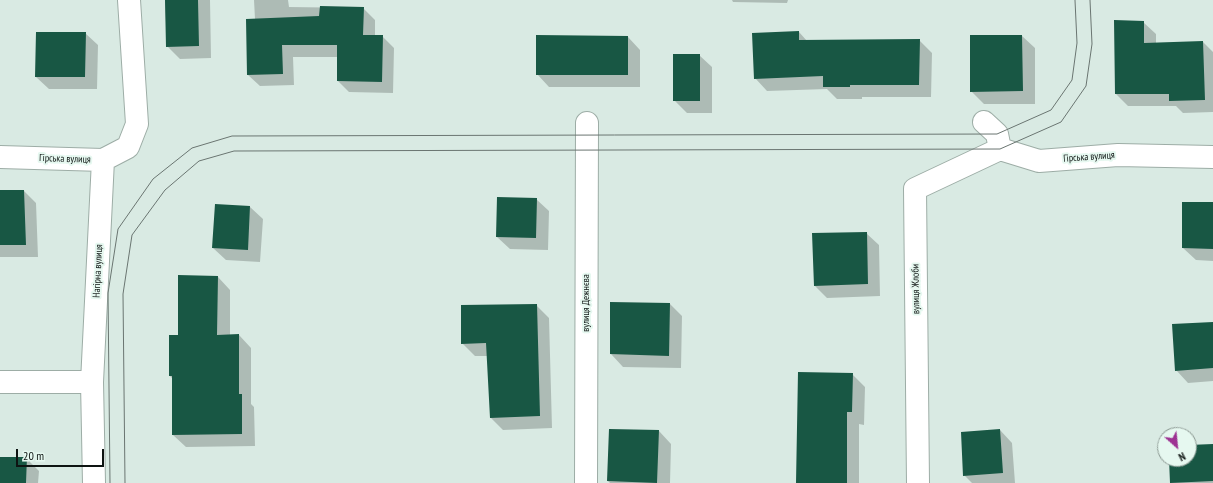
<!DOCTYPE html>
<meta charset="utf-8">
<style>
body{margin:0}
#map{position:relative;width:1213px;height:483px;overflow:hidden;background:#d9eae3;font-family:"PT Sans Narrow",sans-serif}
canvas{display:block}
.north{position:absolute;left:1157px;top:427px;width:40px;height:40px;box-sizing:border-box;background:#e6f8f0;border:1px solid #909d97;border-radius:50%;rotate:153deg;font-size:11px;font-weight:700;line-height:16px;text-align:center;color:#0e1412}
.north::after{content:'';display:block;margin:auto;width:14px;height:18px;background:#9d3293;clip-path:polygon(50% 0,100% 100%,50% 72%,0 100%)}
.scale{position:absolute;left:16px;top:449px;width:88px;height:18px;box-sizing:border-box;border:2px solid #0e1412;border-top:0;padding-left:5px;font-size:12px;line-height:14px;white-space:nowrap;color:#0e1412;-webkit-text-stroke:3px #e6f8f0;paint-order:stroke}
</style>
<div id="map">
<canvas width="1213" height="483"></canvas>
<div class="north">N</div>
<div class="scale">20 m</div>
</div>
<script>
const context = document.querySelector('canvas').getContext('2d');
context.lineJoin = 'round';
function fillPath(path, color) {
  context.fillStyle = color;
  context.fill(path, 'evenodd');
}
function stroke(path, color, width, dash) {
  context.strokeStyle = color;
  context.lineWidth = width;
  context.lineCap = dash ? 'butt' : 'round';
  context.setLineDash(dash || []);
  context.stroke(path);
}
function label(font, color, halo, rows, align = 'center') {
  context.font = font + ' "PT Sans Narrow",sans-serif';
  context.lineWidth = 4;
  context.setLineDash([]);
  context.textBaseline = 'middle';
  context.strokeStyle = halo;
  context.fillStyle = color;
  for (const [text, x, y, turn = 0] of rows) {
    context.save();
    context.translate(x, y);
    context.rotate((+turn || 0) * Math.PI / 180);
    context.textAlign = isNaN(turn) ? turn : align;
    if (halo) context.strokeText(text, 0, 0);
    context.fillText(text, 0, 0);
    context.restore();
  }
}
const shadow = new Path2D(`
 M 165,0 L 210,0 L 211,58 L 180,59 L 167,46 Z
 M 254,0 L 288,0 L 289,7 L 363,8 L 375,20 L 375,36 L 382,36 L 394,48 L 393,93 L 349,92 L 338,81 L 338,57 L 293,57 L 294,85 L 260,86 L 248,75 L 255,19 Z
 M 732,0 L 788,0 L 787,3 L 733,2 Z
 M 1143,22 L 1156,34 L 1156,43 L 1203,42 L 1213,52 L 1213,112 L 1183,113 L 1176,106 L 1128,106 L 1116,94 Z
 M 799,32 L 807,41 L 919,40 L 932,53 L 931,97 L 862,97 L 862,99 L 837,99 L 827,89 L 767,91 L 755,78 Z
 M 85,33 L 98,45 L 97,89 L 49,89 L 36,77 Z
 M 971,36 L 1022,36 L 1035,48 L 1035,104 L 984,104 L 971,91 Z
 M 628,37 L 640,50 L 640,87 L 549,87 L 537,74 Z
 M 699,55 L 712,67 L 712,113 L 687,113 L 674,100 Z
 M 0,191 L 24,191 L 36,203 L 38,257 L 0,257 Z
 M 536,199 L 549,211 L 548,250 L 510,249 L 497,237 Z
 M 1213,203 L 1213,261 L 1196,260 L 1183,248 Z
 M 216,205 L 250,207 L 263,219 L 260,262 L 226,260 L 213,248 Z
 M 866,233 L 879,245 L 880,296 L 827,298 L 815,286 Z
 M 218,277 L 230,290 L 230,336 L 239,335 L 251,348 L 251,404 L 254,407 L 255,446 L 186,447 L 173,435 L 173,379 L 170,376 L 179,336 Z
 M 611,303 L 670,304 L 682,316 L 681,368 L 623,367 L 611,354 Z
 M 536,305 L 549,318 L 552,428 L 503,430 L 491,418 L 488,356 L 475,356 L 462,343 Z
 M 1213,323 L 1213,381 L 1188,383 L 1176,370 Z
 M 852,374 L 865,387 L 864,425 L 859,424 L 859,483 L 798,483 Z
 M 1000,430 L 1012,443 L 1015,483 L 972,483 L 964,475 Z
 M 659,431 L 671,444 L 670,483 L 610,483 L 608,481 Z
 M 1213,445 L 1213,483 L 1171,483 L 1170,459 L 1189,459 L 1189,446 Z
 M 0,458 L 26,458 L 39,471 L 38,483 L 0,483 Z`);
const building = new Path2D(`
 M 165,0 L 198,0 L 199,46 L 166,47 Z
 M 320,6 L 364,7 L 363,35 L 383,35 L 382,82 L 337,81 L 337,45 L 282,45 L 283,74 L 247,75 L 246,19 L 319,16 Z
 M 1114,20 L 1144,21 L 1144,43 L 1203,41 L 1205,100 L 1169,101 L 1169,94 L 1115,94 Z
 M 799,31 L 799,40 L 920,39 L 919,85 L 850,85 L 850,87 L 823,87 L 823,76 L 754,79 L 752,33 Z
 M 36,32 L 86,32 L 85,77 L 35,77 Z
 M 536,35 L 628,36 L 628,75 L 536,75 Z
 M 970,35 L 1022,35 L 1023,91 L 970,92 Z
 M 673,54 L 700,54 L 700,101 L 673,101 Z
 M 0,190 L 24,190 L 26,245 L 0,245 Z
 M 497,197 L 537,198 L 536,238 L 496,237 Z
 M 1182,202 L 1213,202 L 1213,249 L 1182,248 Z
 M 215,204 L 250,206 L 248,250 L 212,248 Z
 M 867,232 L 868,284 L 814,286 L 812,233 Z
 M 178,275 L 218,276 L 217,335 L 239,334 L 239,394 L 242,394 L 242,434 L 172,435 L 172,376 L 169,376 L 169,335 L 178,335 Z
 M 610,302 L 670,303 L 669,356 L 610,354 Z
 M 537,304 L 540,416 L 490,418 L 486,343 L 461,344 L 461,305 Z
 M 1213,322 L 1213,368 L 1175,371 L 1172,324 Z
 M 798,372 L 853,373 L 852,412 L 847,412 L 847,483 L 796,483 Z
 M 609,429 L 659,430 L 657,483 L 607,481 Z
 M 1000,429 L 1003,473 L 963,476 L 961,432 Z
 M 1213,444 L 1213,481 L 1170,483 L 1169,459 L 1189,459 L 1189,445 Z
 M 0,457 L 27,457 L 26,483 L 0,483 Z`);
const minor = new Path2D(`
 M 984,122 L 997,134 L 1000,149 L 1039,161 L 1118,155 L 1213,157
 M 0,157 L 103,160 L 128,147 L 137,124 L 129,0
 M 0,382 L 92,382
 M 94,483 L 92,382 L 103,160
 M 586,483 L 587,123
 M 918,483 L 915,189 L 1000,149`);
const tram = new Path2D(`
 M 110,483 L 108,293 L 118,229 L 153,179 L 192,148 L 232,136 L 997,134 L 1051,110 L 1072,80 L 1077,43 L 1075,0
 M 125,483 L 123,294 L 132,235 L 165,190 L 199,161 L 234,151 L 1000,149 L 1061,122 L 1086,86 L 1092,44 L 1090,0`);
const streetNames = [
 ["Гірська вулиця",1089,157,-4],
 ["Гірська вулиця",65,159,2],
 ["Нагірна вулиця",98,271,-87],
 ["вулиця Жлоби",916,289,-91],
 ["вулиця Дежнєва",586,303,-90]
];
fillPath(shadow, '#0003');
fillPath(building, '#185744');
stroke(minor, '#9dada6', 24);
stroke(minor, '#fff', 22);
stroke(tram, '#6a7571', 1);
label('10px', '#0e1412', '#e6f8f0', streetNames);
</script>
